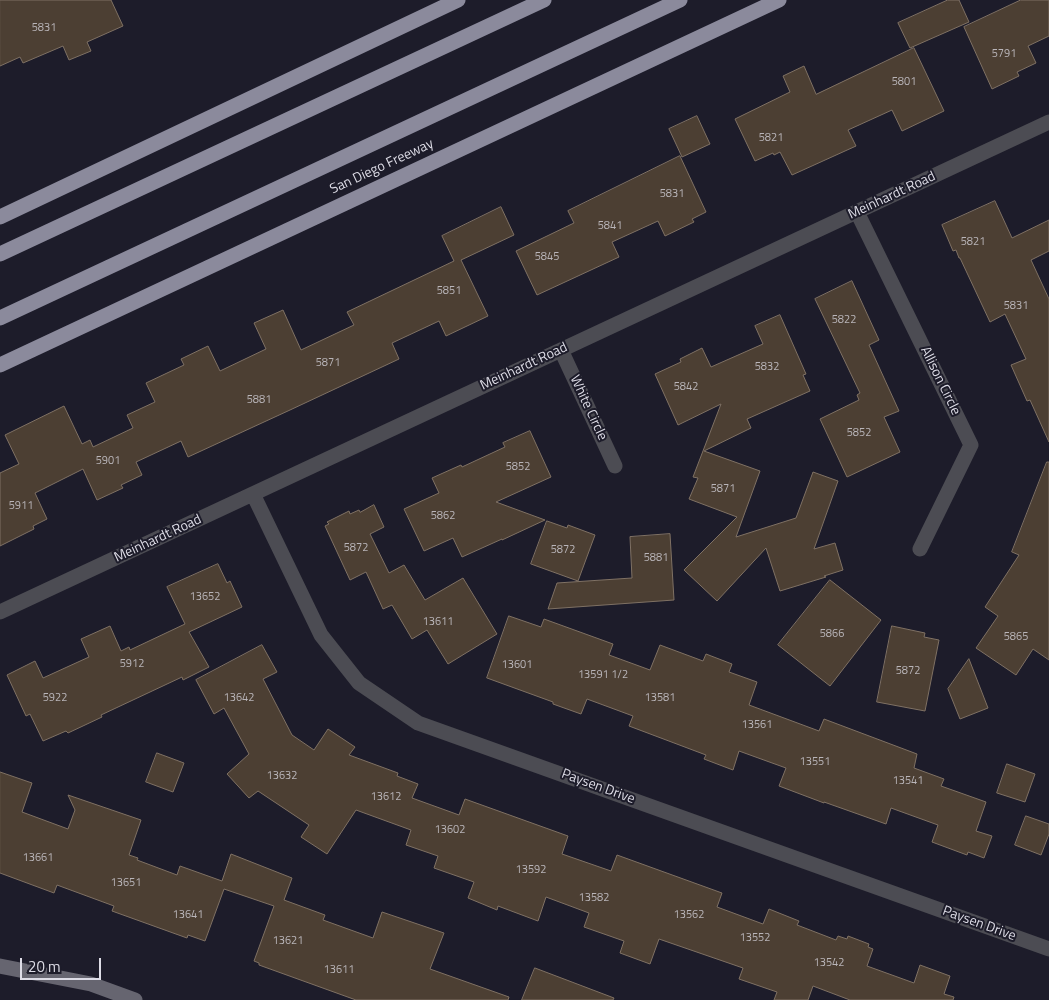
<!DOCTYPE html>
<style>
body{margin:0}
#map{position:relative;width:1049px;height:1000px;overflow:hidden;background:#1d1c2a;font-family:"Titillium Web",sans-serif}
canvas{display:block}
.scale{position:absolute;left:20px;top:958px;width:81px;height:22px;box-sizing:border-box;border:2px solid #dddce6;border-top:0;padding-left:6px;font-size:15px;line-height:18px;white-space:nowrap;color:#dddce6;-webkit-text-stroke:4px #1d1c2a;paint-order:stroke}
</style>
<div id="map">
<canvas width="1049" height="1000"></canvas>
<div class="scale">20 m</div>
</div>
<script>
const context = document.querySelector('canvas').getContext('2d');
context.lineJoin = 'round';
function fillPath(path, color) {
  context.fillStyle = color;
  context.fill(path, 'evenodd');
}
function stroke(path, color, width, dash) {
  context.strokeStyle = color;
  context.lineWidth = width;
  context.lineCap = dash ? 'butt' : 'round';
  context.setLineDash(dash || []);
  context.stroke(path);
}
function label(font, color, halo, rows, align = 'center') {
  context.font = font + ' "Titillium Web",sans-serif';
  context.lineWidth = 4;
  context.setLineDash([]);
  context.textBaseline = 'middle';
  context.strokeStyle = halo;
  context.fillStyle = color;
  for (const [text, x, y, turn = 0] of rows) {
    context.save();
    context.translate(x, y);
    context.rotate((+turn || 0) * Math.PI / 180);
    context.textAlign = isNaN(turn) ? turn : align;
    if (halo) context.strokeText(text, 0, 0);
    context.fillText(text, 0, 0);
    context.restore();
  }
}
const building = new Path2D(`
 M 0,0 L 111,0 L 123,26 L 87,42 L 91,51 L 69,60 L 63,46 L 23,63 L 20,57 L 0,66 Z
 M 948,0 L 959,0 L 969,22 L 910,48 L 898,23 Z
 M 1021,0 L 1049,0 L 1049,36 L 1028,46 L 1036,63 L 1017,72 L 1019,76 L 992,89 L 964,27 Z
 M 914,48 L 944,111 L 902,131 L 892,110 L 848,130 L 856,146 L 792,175 L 780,152 L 774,155 L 773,153 L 755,161 L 735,119 L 790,92 L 783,76 L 804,66 L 816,94 Z
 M 697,116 L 710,144 L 682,157 L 669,129 Z
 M 680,156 L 706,212 L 692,219 L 694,222 L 665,236 L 658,221 L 612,242 L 619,257 L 537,295 L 516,251 L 574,223 L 568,211 Z
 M 995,201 L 1012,238 L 1049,220 L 1049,251 L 1031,260 L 1049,299 L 1049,442 L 1030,400 L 1027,401 L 1011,365 L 1026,359 L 1005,314 L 990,322 L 960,258 L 959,258 L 956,250 L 953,251 L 942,225 Z
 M 501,207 L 514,235 L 461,260 L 488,316 L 446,336 L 439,321 L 392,343 L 399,359 L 290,410 L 188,457 L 181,441 L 136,462 L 142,475 L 121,485 L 123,488 L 97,500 L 83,469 L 35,493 L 47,519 L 33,526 L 34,529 L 0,546 L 0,473 L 19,464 L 5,435 L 64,406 L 82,444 L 90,440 L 93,447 L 133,428 L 127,415 L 155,402 L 146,383 L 184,365 L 181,359 L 208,346 L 220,371 L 266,349 L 254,323 L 283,310 L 301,350 L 354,325 L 347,312 L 454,261 L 442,236 Z
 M 852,281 L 879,340 L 869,345 L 899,411 L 884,417 L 900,452 L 847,477 L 820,419 L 859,400 L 857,395 L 860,393 L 815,299 Z
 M 780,315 L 806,374 L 803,375 L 810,391 L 747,419 L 751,428 L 704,451 L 760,471 L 736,537 L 796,518 L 813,472 L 838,481 L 814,549 L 835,543 L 843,570 L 824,576 L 826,577 L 780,591 L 766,548 L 717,601 L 684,570 L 737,517 L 689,499 L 698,478 L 693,477 L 721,404 L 678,425 L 655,374 L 681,362 L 680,359 L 702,348 L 711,367 L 763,344 L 755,326 Z
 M 530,431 L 551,477 L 496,502 L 545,520 L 502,540 L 502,539 L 462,557 L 453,538 L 424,551 L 404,509 L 439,493 L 432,478 L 461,465 L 462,467 L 505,447 L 503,443 Z
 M 1047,462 L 1049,462 L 1049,660 L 1033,649 L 1016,675 L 976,648 L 998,616 L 985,607 L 1019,555 L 1012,552 Z
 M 374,505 L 384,527 L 370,534 L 389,573 L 404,565 L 425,600 L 463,578 L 497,634 L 448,664 L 427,630 L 412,639 L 392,605 L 383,609 L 366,572 L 350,580 L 325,526 L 329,524 L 327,522 L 349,511 L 350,514 L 359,510 L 360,512 Z
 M 547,521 L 567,528 L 568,525 L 595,535 L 578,581 L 531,564 Z
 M 670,534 L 674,600 L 548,609 L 557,583 L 632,578 L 630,537 Z
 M 218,564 L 227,583 L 230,581 L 242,607 L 189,632 L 209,667 L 183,680 L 182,677 L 101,715 L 102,717 L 68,733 L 66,731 L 43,741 L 30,714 L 26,716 L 7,675 L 35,661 L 43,678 L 89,657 L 81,639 L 110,626 L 121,651 L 129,647 L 130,650 L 185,624 L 167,587 Z
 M 830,580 L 881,620 L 830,686 L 778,645 Z
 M 509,616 L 541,627 L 544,619 L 613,644 L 609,655 L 650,670 L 660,645 L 703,661 L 706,654 L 732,664 L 729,672 L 757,682 L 749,705 L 819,731 L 824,719 L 917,754 L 914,768 L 944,779 L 941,786 L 986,802 L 976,831 L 992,836 L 984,858 L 968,852 L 967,855 L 932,842 L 938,825 L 891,808 L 886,824 L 824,802 L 824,803 L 779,786 L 786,768 L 739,751 L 733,770 L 704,759 L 706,755 L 629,726 L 633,716 L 587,699 L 581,714 L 553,704 L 553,702 L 487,678 Z
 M 892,626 L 925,633 L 924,637 L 939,640 L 925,711 L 877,702 Z
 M 262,645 L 277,672 L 263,679 L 292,735 L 314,750 L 328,729 L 355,747 L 349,755 L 398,773 L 397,776 L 418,784 L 412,798 L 459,815 L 465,799 L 568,836 L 562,854 L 611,871 L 617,855 L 722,893 L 717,907 L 763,924 L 769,909 L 799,921 L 797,925 L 836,940 L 838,936 L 847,939 L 848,936 L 869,944 L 868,947 L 873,949 L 867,966 L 914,983 L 920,965 L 950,976 L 944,994 L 954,997 L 953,1000 L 850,1000 L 813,986 L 808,1000 L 774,1000 L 777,992 L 739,979 L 743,968 L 659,939 L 650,964 L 620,953 L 624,941 L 584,927 L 589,913 L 546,897 L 538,921 L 498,906 L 497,910 L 468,898 L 474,882 L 434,868 L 438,856 L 406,845 L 411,830 L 356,810 L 327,854 L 301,837 L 309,825 L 258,791 L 249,798 L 227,774 L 249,754 L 224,708 L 214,714 L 196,680 Z
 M 969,659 L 988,708 L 960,719 L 948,689 Z
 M 157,753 L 184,763 L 173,792 L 146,782 Z
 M 1007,764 L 1035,774 L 1025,802 L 997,793 Z
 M 0,772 L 32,783 L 22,812 L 68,829 L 75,810 L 68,795 L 141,820 L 129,855 L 138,858 L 137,860 L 177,875 L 180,866 L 222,881 L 231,854 L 292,878 L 284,900 L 325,915 L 323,920 L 373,938 L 382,912 L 444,933 L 430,969 L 509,997 L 508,1000 L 356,1000 L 259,965 L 259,963 L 254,961 L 274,906 L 224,889 L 205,941 L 188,935 L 187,938 L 112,911 L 114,906 L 57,885 L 54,893 L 0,873 Z
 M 1026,816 L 1049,824 L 1049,834 L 1041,855 L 1015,845 Z
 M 535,968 L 614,998 L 613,1000 L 522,1000 Z`);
const street = new Path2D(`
 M 857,212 L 971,445 L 920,549
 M 561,350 L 615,466
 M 253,494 L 321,635 L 359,683 L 418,723 L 1049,949
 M 0,612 L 1049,122`);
const secondary = new Path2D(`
 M 0,966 L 91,984 L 135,1000`);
const highway = new Path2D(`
 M 0,217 L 458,0
 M 0,254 L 544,0
 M 0,318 L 680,0
 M 0,365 L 779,0`);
const numberNames = [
 ["5831",44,28],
 ["5791",1004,54],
 ["5801",904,82],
 ["5821",771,138],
 ["5831",672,194],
 ["5841",610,226],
 ["5821",973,242],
 ["5845",547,257],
 ["5851",449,291],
 ["5831",1016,306],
 ["5822",844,320],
 ["5871",328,363],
 ["5832",767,367],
 ["5842",686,387],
 ["5881",259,400],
 ["5852",859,433],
 ["5901",108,461],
 ["5852",518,467],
 ["5871",723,489],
 ["5911",21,506],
 ["5862",443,516],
 ["5872",356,548],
 ["5872",563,550],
 ["5881",656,558],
 ["13652",205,597],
 ["13611",438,622],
 ["5866",832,634],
 ["5865",1016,637],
 ["5912",132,664],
 ["13601",517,665],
 ["5872",908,671],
 ["13591 1/2",603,675],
 ["5922",55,698],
 ["13642",239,698],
 ["13581",660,698],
 ["13561",757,725],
 ["13551",815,762],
 ["13632",282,776],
 ["13541",908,781],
 ["13612",386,797],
 ["13602",450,830],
 ["13661",38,858],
 ["13592",531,870],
 ["13651",126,883],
 ["13582",594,898],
 ["13641",188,915],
 ["13562",689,915],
 ["13552",755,938],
 ["13621",288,941],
 ["13542",829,963],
 ["13611",339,970]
];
const streetNames = [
 ["San Diego Freeway",382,167,-25],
 ["Meinhardt Road",892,196,-25],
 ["Meinhardt Road",524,367,-25],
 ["Allison Circle",940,381,64],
 ["White Circle",588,408,65],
 ["Meinhardt Road",158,539,-25],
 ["Paysen Drive",598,787,20],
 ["Paysen Drive",979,924,20]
];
fillPath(building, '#4c3f33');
stroke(building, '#7f7164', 1);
stroke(street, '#4c4c53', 15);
stroke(secondary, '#666570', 15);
stroke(highway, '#8b8a9c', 15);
label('11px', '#b9b5b9', null, numberNames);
label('14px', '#dddce6', '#1d1c2a', streetNames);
</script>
